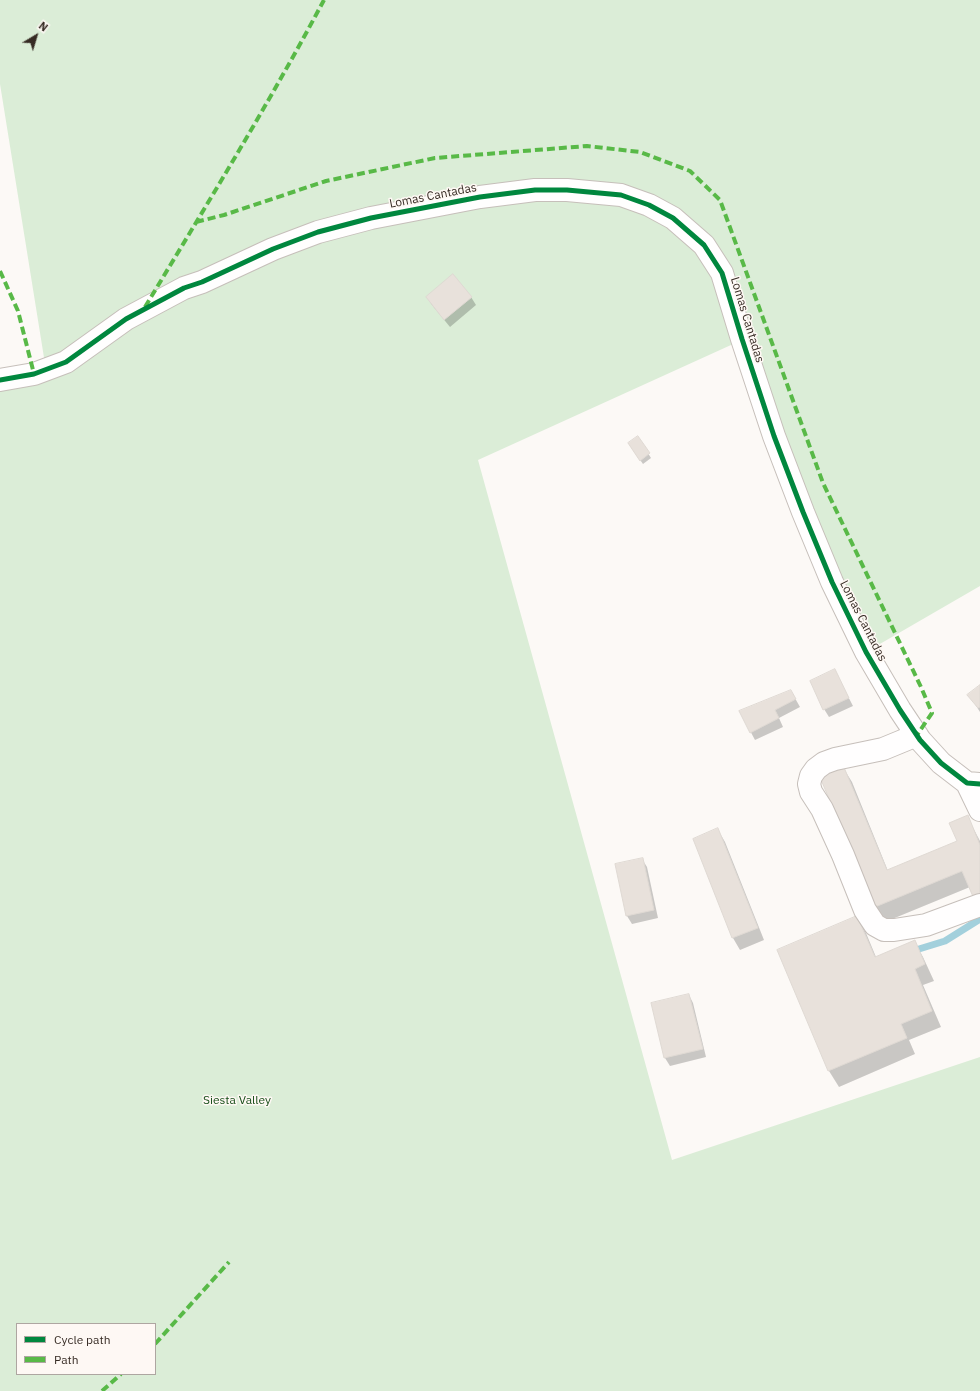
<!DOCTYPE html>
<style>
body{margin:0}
#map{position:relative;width:980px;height:1391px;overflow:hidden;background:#fcf9f6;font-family:"IBM Plex Sans",sans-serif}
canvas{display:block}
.legend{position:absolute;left:16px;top:1323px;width:140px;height:52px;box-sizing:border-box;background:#fef8f4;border:1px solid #aea6a1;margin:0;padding:5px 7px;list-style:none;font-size:12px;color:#362b24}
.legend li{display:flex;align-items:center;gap:8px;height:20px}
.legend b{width:20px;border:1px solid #aea6a1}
.north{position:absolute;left:16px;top:16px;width:40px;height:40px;-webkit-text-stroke:3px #fef8f4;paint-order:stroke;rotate:38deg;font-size:11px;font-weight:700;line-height:16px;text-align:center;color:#362b24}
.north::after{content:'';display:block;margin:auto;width:14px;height:18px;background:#362b24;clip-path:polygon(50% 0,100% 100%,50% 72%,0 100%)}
</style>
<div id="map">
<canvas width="980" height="1391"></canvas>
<ul class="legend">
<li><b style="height:5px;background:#00873e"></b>Cycle path</li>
<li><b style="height:5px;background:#58b947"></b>Path</li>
</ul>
<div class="north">N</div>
</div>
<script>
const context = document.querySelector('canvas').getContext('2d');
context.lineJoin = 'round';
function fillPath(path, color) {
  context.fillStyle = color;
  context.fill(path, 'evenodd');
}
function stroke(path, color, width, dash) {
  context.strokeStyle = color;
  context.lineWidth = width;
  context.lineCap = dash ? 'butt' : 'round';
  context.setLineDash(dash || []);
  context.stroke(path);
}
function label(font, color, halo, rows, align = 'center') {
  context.font = font + ' "IBM Plex Sans",sans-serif';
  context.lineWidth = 3;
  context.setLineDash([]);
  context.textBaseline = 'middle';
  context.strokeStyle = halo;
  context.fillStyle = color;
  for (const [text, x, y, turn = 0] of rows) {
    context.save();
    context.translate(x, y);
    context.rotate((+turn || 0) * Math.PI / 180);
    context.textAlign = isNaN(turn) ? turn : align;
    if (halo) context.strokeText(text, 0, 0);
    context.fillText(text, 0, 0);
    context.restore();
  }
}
const green = new Path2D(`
 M 0,0 L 980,0 L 980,586 L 866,652 L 742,340 L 478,460 L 672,1160 L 980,1057 L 980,1391 L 0,1391 L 0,380 L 46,370 L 0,84 ZM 17,1324 L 155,1324 L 155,1374 L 17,1374 Z`);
const shadow = new Path2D(`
 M 427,297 L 471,297 L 476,305 L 450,327 L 432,305 Z
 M 638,437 L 651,458 L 643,464 L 631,447 Z
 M 835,671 L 853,706 L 829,717 L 824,709 Z
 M 980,686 L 980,712 L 969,695 Z
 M 791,691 L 800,707 L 779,718 L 783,727 L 755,740 L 740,712 Z
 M 842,766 L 852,782 L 888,871 L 958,842 L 967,816 L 980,841 L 980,909 L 970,887 L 885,922 L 876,906 Z
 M 718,830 L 725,842 L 764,940 L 740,950 L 733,938 L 694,839 Z
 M 642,859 L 647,867 L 658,918 L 632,924 L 627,916 L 616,865 Z
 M 857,917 L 866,933 L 876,957 L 914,941 L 923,957 L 934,981 L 923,985 L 941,1027 L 909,1040 L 915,1054 L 839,1087 L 829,1071 L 778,951 Z
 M 689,995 L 693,1003 L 706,1057 L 670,1066 L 665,1058 Z`);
const stream = new Path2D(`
 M 919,949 L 945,941 L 980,919`);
const building = new Path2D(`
 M 453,274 L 472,297 L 444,320 L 426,297 Z
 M 638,436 L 650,453 L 640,461 L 628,443 Z
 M 835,669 L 849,698 L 823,710 L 810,681 Z
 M 980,685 L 980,707 L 978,708 L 967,695 Z
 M 791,690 L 796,699 L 775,710 L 779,718 L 750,733 L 739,711 Z
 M 843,765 L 887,870 L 957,841 L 949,823 L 968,815 L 980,845 L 980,897 L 974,899 L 962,871 L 875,907 L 819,775 Z
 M 718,828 L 758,928 L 732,938 L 693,839 Z
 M 643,858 L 654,910 L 626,916 L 615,864 Z
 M 857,916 L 875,957 L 915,940 L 925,964 L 915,969 L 932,1011 L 901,1024 L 907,1038 L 828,1071 L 777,950 Z
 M 689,994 L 703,1049 L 664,1058 L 651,1003 Z`);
const minor = new Path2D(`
 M 0,380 L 34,374 L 66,362 L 126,319 L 184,288 L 202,282 L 273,249 L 318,232 L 371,218 L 480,197 L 535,190 L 567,190 L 621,195 L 649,205 L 673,218 L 704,245 L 722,273 L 742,339 L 774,436 L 803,512 L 832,582 L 866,652 L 900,710 L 920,740 L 941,763 L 967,783 L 980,784
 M 917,735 L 883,749 L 835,759 L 824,763 L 816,769 L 811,776 L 809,784 L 811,792 L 822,809 L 843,855 L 865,910 L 875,925 L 884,930 L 894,930 L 926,925 L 980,905
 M 967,783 L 980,810`);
const quiet = new Path2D(`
 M 196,222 L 224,215 L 326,181 L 435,158 L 587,146 L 640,152 L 690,171 L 720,200 L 823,483 L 921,687 L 932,713 L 917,735
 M 0,271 L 18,311 L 34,374
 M 145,307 C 206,206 268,105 324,0
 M 155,1344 L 229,1262
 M 102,1391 L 121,1374`);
const cycleway = new Path2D(`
 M 0,380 L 34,374 L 66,362 L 126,319 L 184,288 L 202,282 L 273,249 L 318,232 L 371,218 L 480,197 L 535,190 L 567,190 L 621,195 L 649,205 L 673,218 L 704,245 L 722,273 L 742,339 L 774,436 L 803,512 L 832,582 L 866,652 L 900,710 L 920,740 L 941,763 L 967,783 L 980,784`);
const streetNames = [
 ["Lomas Cantadas",433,196,-11],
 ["Lomas Cantadas",747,320,73],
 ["Lomas Cantadas",863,621,63]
];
const parkNames = [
 ["Siesta Valley",237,1101]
];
fillPath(green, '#dbedd7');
fillPath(shadow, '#0003');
stroke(stream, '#a3d0dc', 7);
fillPath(building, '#e8e1db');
stroke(building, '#dfd9d3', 1);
stroke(minor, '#c6bfba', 24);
stroke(minor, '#fffefe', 22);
stroke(quiet, '#58b947', 4, [8, 4]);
stroke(cycleway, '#00873e', 5);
label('12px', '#362b24', '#fef8f4', streetNames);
label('12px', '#164d17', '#fef8f4', parkNames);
</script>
